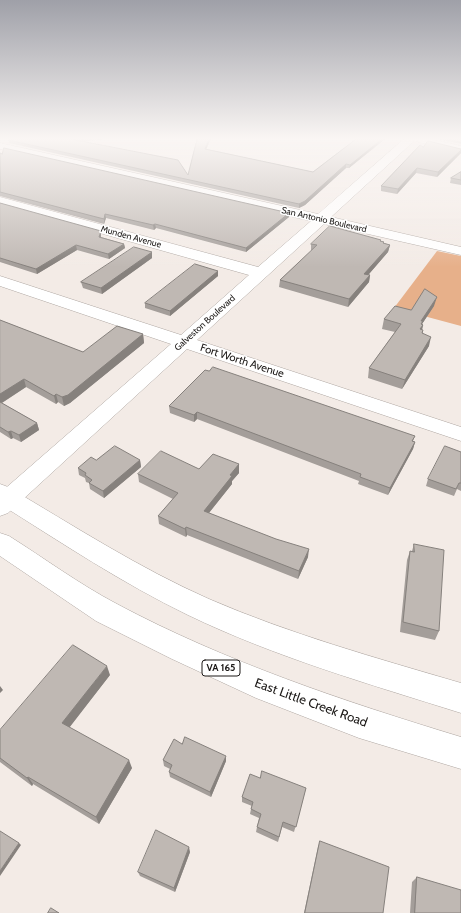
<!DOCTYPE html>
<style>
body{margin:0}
canvas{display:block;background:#f3ebe6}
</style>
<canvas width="461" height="913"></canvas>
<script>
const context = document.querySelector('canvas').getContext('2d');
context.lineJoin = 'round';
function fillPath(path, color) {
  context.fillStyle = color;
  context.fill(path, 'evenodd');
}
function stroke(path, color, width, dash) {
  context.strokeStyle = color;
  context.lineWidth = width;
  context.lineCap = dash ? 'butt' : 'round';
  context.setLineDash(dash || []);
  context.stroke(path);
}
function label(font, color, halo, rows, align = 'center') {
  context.font = font + ' Cabin,sans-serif';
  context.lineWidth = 3;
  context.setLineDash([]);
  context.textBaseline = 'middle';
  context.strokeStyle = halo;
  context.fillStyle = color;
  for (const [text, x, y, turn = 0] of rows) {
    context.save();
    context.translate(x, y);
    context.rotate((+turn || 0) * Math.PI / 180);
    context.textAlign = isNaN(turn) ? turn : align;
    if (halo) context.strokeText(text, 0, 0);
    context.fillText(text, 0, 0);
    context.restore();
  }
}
const green = new Path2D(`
 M 437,251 L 461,256 L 461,326 L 394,308 Z`);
const minor = new Path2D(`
 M 404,139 L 431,139 L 461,146 L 461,152 L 414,141 L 331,217 L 461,247 L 461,255 L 324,224 L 197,340 L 461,427 L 461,441 L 187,349 L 8,513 L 0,516 L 0,493 L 171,344 L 0,286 L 0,276 L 181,335 L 249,275 L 0,205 L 0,197 L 258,267 L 311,221 L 0,149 L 0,143 L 318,214 Z`);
const major = new Path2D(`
 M 0,484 L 8,487 C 74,526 139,568 209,599 C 290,634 376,658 461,683 L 461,713 C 369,684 275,657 188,615 C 122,583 62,543 0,504 Z
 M 0,533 L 9,536 C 44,558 79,584 117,604 C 226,662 343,701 461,737 L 461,769 L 359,738 L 256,698 L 172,659 L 96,621 L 0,556 Z`);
const wall = new Path2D(`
 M 9,139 L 106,139 L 82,141 L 188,175 L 206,149 L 313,172 L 356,139 L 385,139 L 349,168 L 346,168 L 305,205 L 299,208 L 9,143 L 8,140 Z
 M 437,139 L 461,139 L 461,144 Z
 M 423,147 L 461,149 L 461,153 L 437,177 L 416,173 L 397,194 L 381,191 L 381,186 Z
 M 0,153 L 289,213 L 289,217 L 246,252 L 156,228 L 154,230 L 106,218 L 104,224 L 0,196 Z
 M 461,172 L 461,185 L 450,183 L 451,178 Z
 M 0,203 L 101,235 L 101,237 L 124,244 L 125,248 L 109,259 L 77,250 L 37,274 L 0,262 Z
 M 380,241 L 384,242 L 384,243 L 390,245 L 388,252 L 368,275 L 370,275 L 369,282 L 348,307 L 279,287 L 280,280 L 311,251 L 311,244 Z
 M 152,252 L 152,258 L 102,294 L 83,288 L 81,282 Z
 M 218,271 L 218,276 L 170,316 L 145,308 L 145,303 Z
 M 434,306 L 422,324 L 423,325 L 422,330 L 423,333 L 429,346 L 402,389 L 368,378 L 369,368 L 395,332 L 382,329 L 384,319 L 411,310 Z
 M 0,320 L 83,352 L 143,334 L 144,343 L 70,403 L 64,406 L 58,402 L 56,404 L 26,387 L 2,403 L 37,423 L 39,430 L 21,442 L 13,438 L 11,439 L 0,432 Z
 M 169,406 L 415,436 L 413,441 L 415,442 L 413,449 L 388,495 L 358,484 L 359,481 L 197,419 L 194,422 L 170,413 Z
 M 461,452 L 461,491 L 457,489 L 454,496 L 426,486 L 428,479 Z
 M 96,460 L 140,460 L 141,467 L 104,498 L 90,489 L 89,483 L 86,482 L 85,478 L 79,475 L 78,468 Z
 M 239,464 L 239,473 L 232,481 L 232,484 L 209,513 L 308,557 L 298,579 L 187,535 L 186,537 L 159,524 L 158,516 L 173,499 L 139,482 L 138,474 L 199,469 Z
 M 414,544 L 439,631 L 435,640 L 400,632 L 407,560 L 410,551 L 412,551 Z
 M 110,675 L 69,727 L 132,768 L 99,824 L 33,784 L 32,786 L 0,762 L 0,730 Z
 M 182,744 L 226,761 L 211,797 L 170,777 L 169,772 L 170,769 L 164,766 L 163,760 Z
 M 260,778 L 306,788 L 294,832 L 282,827 L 278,842 L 256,832 L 257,827 L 259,818 L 250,814 L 251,809 L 252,806 L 242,802 L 242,797 Z
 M 320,841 L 383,913 L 304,913 L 318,847 Z
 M 190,852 L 175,892 L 140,876 L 138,872 Z
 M 417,877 L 461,913 L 410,913 L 412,882 Z`);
const shadedWall = new Path2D(`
 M 71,139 L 106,139 L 71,143 Z
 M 209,139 L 211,139 L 205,152 L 205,149 Z
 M 382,139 L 385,139 L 349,168 L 350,165 Z
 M 461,150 L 461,153 L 437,177 L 438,172 Z
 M 346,164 L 346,168 L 305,205 L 299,208 L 299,204 Z
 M 417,168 L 416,173 L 397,194 L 398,189 Z
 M 289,213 L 289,217 L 246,252 L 246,248 Z
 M 105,214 L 106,218 L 104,224 L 104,219 Z
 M 155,224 L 156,228 L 154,230 L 153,225 Z
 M 101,231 L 101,235 L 100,241 L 99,237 Z
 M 124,244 L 125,248 L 109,259 L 108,254 Z
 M 76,245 L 77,250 L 37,274 L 36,269 Z
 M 390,245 L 388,252 L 363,281 L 364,274 Z
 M 152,252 L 152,258 L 102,294 L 101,288 Z
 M 218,271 L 218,276 L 170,316 L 170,311 Z
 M 370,275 L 369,282 L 348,307 L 349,299 Z
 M 437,297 L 434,306 L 422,324 L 423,325 L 421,334 L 418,339 L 421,321 Z
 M 143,334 L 144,343 L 70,403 L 64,406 L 62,397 Z
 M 431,337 L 429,346 L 402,389 L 405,380 Z
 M 24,379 L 26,387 L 0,404 L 0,394 Z
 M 56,394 L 58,402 L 56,404 L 54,396 Z
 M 197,412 L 197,419 L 194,422 L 194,415 Z
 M 37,423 L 39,430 L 21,442 L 19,435 Z
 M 11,431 L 13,438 L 11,439 L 8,432 Z
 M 415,442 L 413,449 L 388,495 L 390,488 Z
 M 140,460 L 141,467 L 104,498 L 103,491 Z
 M 239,464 L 239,473 L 232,481 L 232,484 L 204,519 L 204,511 L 230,475 Z
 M 186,527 L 187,535 L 186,537 L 185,529 Z
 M 309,549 L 308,557 L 298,579 L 299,571 Z
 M 107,666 L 110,675 L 66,732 L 62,723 Z
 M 0,686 L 3,690 L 0,693 Z
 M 226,756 L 226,761 L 211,797 L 210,792 Z
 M 129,760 L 132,768 L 99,824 L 96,817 Z
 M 28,777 L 33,784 L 32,786 L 27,778 Z
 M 19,843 L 21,845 L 0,876 L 0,871 Z
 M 189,847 L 190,852 L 175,892 L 174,888 Z`);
const building = new Path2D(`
 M 9,139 L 74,139 L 71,139 L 178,160 L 188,175 L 197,139 L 209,139 L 205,149 L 313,172 L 356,139 L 382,139 L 350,165 L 346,164 L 305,201 L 299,204 L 8,140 Z
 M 448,139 L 461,139 L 461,142 Z
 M 428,141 L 461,149 L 461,150 L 438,172 L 417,168 L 398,189 L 381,186 L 420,145 L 423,147 Z
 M 4,148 L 289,213 L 246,248 L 155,224 L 153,225 L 105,214 L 104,219 L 0,192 L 0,153 L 2,154 Z
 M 461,172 L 461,180 L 451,178 Z
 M 0,203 L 101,231 L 99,237 L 124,244 L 108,254 L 76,245 L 36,269 L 0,258 Z
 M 330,226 L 381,240 L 380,241 L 384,242 L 383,243 L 390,245 L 364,274 L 370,275 L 349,299 L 280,280 L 317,245 L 311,244 Z
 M 134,247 L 152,252 L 101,288 L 81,282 Z
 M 195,264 L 218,271 L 170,311 L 145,303 Z
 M 425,289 L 437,297 L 421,321 L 423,321 L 421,324 L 423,325 L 420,329 L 423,330 L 422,333 L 431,337 L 405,380 L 369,368 L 401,324 L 384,319 L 395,306 L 411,310 Z
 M 0,320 L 83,352 L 117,326 L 143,334 L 68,395 L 62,397 L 56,394 L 54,396 L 24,379 L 0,394 Z
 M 213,367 L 415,436 L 412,441 L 415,442 L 390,488 L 360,477 L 361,474 L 197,412 L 194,415 L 169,406 L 205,370 L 209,371 Z
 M 0,402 L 37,423 L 19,435 L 11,431 L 8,432 L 0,427 Z
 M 115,446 L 140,460 L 103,491 L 89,483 L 92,480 L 85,475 L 86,473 L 78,468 L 91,457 L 96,460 Z
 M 445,446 L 461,452 L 461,483 L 459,483 L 456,489 L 428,479 Z
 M 161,451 L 199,469 L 213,454 L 239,464 L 230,475 L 232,476 L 204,511 L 276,539 L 309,549 L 299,571 L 186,527 L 185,529 L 158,516 L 178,493 L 138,474 Z
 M 414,544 L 444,550 L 439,631 L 403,622 L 410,551 L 414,552 Z
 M 73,645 L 107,666 L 62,723 L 129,760 L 96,817 L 28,777 L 27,778 L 0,758 L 0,730 Z
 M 185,737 L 226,756 L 210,792 L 169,772 L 172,765 L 163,760 L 174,739 L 182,744 Z
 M 262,771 L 306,788 L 296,827 L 283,822 L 279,837 L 257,827 L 261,814 L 251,809 L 253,802 L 242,797 L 250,774 L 260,778 Z
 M 156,830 L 189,847 L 174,888 L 138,872 Z
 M 0,831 L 19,843 L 0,871 Z
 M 320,841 L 389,867 L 383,913 L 305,913 Z
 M 417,877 L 461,890 L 461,913 L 415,913 Z
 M 51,908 L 59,913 L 48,913 Z`);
const farStreetnames = [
 ["San Antonio Boulevard",324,220,13],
 ["Munden Avenue",131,237,15],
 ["Galveston Boulevard",205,323,-42]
];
const shields = [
 [221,668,38]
];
const shieldNames = [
 ["VA 165",221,668]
];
const streetNames = [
 ["Fort Worth Avenue",242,361,18]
];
const nearStreetnames = [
 ["East Little Creek Road",311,703,20]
];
fillPath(green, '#e7b08a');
stroke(minor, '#afa7a2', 1);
stroke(major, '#afa7a2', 1);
fillPath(minor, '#fff');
fillPath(major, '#fff');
fillPath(wall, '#a49e9a');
fillPath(shadedWall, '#86817d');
fillPath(building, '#bfb8b3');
stroke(building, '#86817d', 1);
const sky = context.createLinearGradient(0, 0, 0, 267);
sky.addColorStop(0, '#9fa0a8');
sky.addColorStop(0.52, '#faf6f4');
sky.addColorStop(1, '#faf6f400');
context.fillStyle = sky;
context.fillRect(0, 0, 461, 267);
label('9px', '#1c1917', '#fff', farStreetnames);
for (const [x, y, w] of shields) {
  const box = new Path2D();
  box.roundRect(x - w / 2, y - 8, w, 16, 3);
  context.fillStyle = '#fff';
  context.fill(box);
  stroke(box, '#1c1917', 1);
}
label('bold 10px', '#1c1917', null, shieldNames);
label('11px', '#1c1917', '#fff', streetNames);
label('13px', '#1c1917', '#fff', nearStreetnames);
</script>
